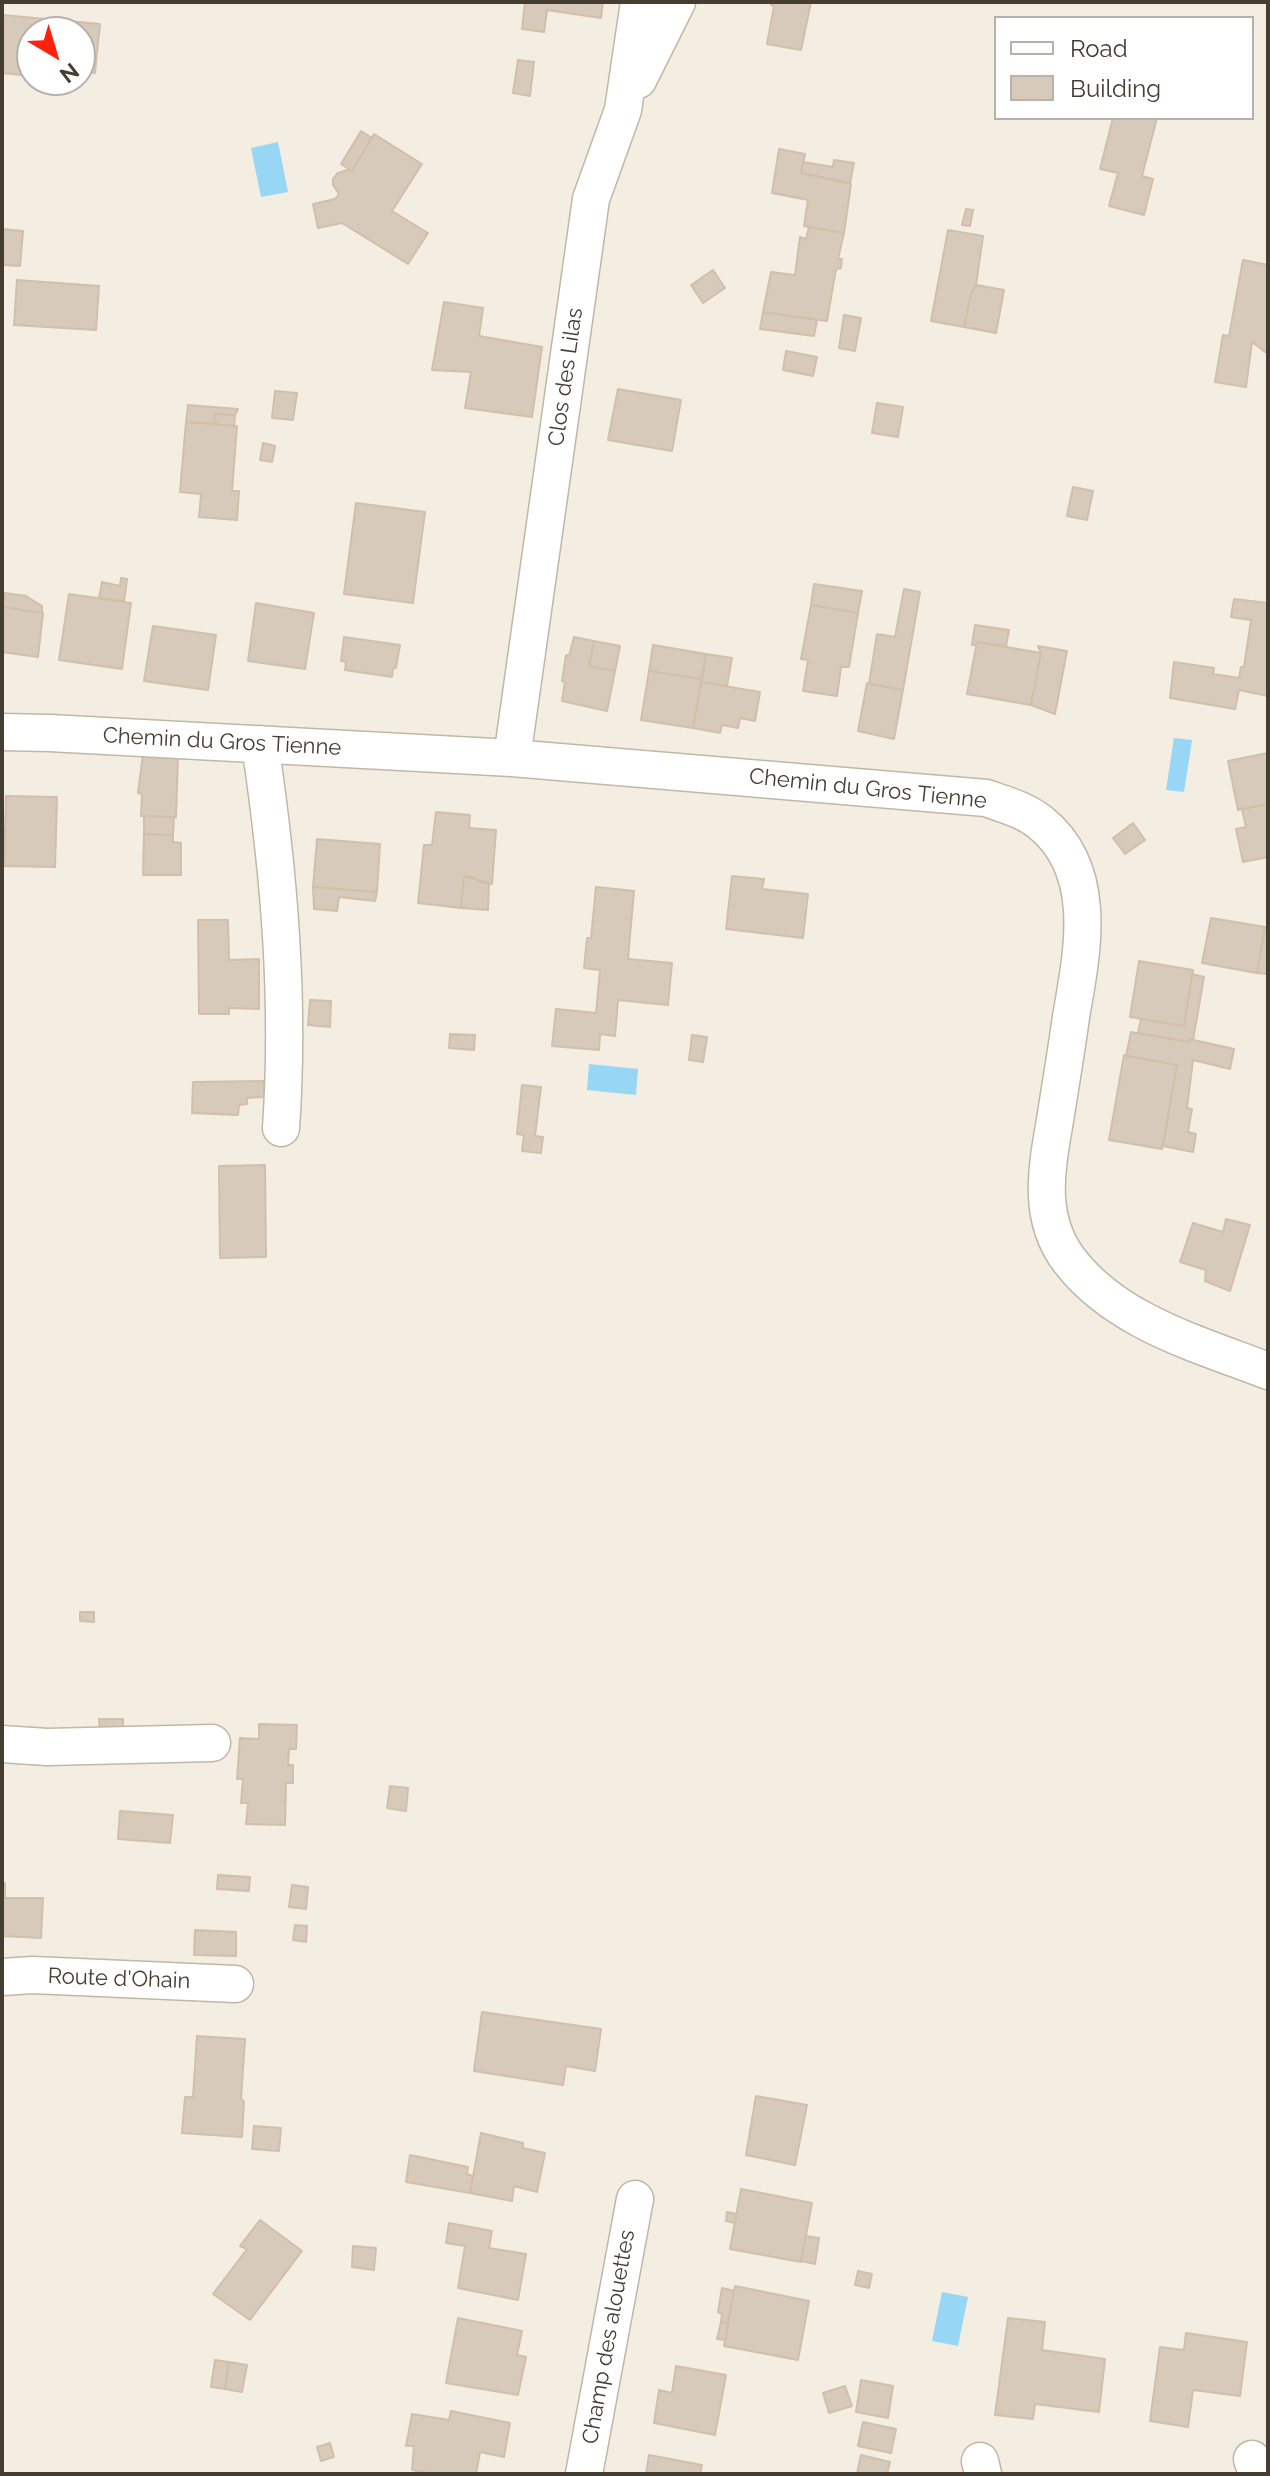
<!DOCTYPE html>
<style>
body{margin:0}
#map{position:relative;width:1270px;height:2476px;overflow:hidden;background:#f3ede2;font-family:Raleway,sans-serif}
canvas{display:block}
.frame{position:absolute;inset:0;border:4px solid #453c32;pointer-events:none}
.legend{position:absolute;left:994px;top:16px;width:260px;height:104px;box-sizing:border-box;background:#fff;border:2px solid #b5b1ad;margin:0;padding:10px 14px;list-style:none;font-size:24px;color:#453c32}
.legend li{display:flex;align-items:center;gap:16px;height:40px}
.legend b{width:40px;border:2px solid #b5b1ad}
.north{position:absolute;left:16px;top:16px;width:80px;height:80px;box-sizing:border-box;background:#fff;border:2px solid #b5b1ad;border-radius:50%;rotate:142deg;font-size:22px;font-weight:700;line-height:32px;text-align:center;color:#453c32}
.north::after{content:'';display:block;margin:auto;width:28px;height:36px;background:#ff210d;clip-path:polygon(50% 0,100% 100%,50% 72%,0 100%)}
</style>
<div id="map">
<canvas width="1270" height="2476"></canvas>
<div class="frame"></div>
<ul class="legend">
<li><b style="height:10px;background:#fff"></b>Road</li>
<li><b style="height:22px;background:#d8caba"></b>Building</li>
</ul>
<div class="north">N</div>
</div>
<script>
const context = document.querySelector('canvas').getContext('2d');
context.lineJoin = 'round';
function fillPath(path, color) {
  context.fillStyle = color;
  context.fill(path, 'evenodd');
}
function stroke(path, color, width, dash) {
  context.strokeStyle = color;
  context.lineWidth = width;
  context.lineCap = dash ? 'butt' : 'round';
  context.setLineDash(dash || []);
  context.stroke(path);
}
function label(font, color, halo, rows, align = 'center') {
  context.font = font + ' Raleway,sans-serif';
  context.lineWidth = 6;
  context.setLineDash([]);
  context.textBaseline = 'middle';
  context.strokeStyle = halo;
  context.fillStyle = color;
  for (const [text, x, y, turn = 0] of rows) {
    context.save();
    context.translate(x, y);
    context.rotate((+turn || 0) * Math.PI / 180);
    context.textAlign = isNaN(turn) ? turn : align;
    if (halo) context.strokeText(text, 0, 0);
    context.fillText(text, 0, 0);
    context.restore();
  }
}
const water = new Path2D(`
 M 278,142 L 288,192 L 261,197 L 251,148 Z
 M 1174,738 L 1192,740 L 1184,792 L 1166,790 Z
 M 589,1064 L 638,1069 L 636,1095 L 587,1090 Z
 M 942,2292 L 968,2297 L 958,2346 L 932,2341 Z`);
const building = new Path2D(`
 M 525,2 L 603,2 L 601,18 L 547,10 L 544,32 L 522,29 Z
 M 772,2 L 811,2 L 801,50 L 767,44 L 774,6 L 771,5 Z
 M 2,15 L 100,24 L 95,73 L 80,71 L 80,32 L 32,32 L 32,76 L 2,73 Z
 M 518,60 L 534,62 L 530,96 L 513,93 Z
 M 1113,118 L 1157,118 L 1142,176 L 1153,179 L 1144,215 L 1109,206 L 1118,173 L 1100,169 Z
 M 361,131 L 372,138 L 352,171 L 341,164 Z
 M 374,134 L 422,164 L 392,211 L 428,233 L 408,264 L 342,223 L 318,228 L 313,204 L 335,199 L 339,194 L 333,185 L 333,179 L 338,173 L 347,170 L 352,171 Z
 M 779,149 L 805,154 L 801,173 L 851,184 L 844,233 L 804,226 L 808,200 L 772,193 Z
 M 834,160 L 854,163 L 850,183 L 801,173 L 803,162 L 833,167 Z
 M 966,209 L 973,210 L 970,226 L 962,225 Z
 M 809,227 L 844,233 L 838,259 L 842,259 L 841,268 L 836,269 L 827,321 L 763,312 L 771,272 L 795,275 L 800,237 L 806,239 Z
 M 2,229 L 23,231 L 20,266 L 2,265 Z
 M 948,230 L 983,236 L 976,285 L 971,294 L 964,327 L 931,321 Z
 M 1243,260 L 1268,265 L 1268,354 L 1252,342 L 1246,387 L 1215,382 L 1223,335 L 1229,336 Z
 M 713,270 L 725,288 L 703,303 L 691,285 Z
 M 17,280 L 99,286 L 96,330 L 14,325 Z
 M 976,285 L 1004,290 L 996,333 L 964,327 L 971,294 Z
 M 444,302 L 483,308 L 479,336 L 542,347 L 532,417 L 465,408 L 471,372 L 432,370 Z
 M 763,312 L 817,320 L 814,336 L 760,329 Z
 M 844,315 L 861,318 L 855,351 L 839,348 Z
 M 786,351 L 817,357 L 813,376 L 783,370 Z
 M 618,389 L 681,400 L 672,451 L 608,440 Z
 M 275,391 L 297,393 L 293,420 L 272,418 Z
 M 877,403 L 903,407 L 898,437 L 872,433 Z
 M 188,405 L 238,409 L 235,415 L 215,414 L 214,424 L 186,422 Z
 M 215,414 L 235,415 L 234,426 L 214,424 Z
 M 186,422 L 237,426 L 232,491 L 239,491 L 237,520 L 199,517 L 201,494 L 180,492 Z
 M 263,443 L 275,446 L 272,462 L 260,460 Z
 M 1073,487 L 1093,491 L 1087,520 L 1067,516 Z
 M 356,503 L 425,512 L 413,603 L 344,594 Z
 M 121,578 L 127,579 L 124,601 L 99,598 L 102,582 L 120,586 Z
 M 814,584 L 862,591 L 858,613 L 811,605 Z
 M 904,589 L 920,592 L 903,690 L 869,684 L 877,634 L 895,637 Z
 M 5,593 L 26,596 L 42,606 L 42,613 L 3,607 Z
 M 69,594 L 131,603 L 122,669 L 59,660 Z
 M 1234,599 L 1268,603 L 1268,696 L 1239,690 L 1235,709 L 1170,698 L 1174,662 L 1214,668 L 1213,674 L 1239,678 L 1241,667 L 1244,667 L 1251,620 L 1231,617 Z
 M 256,603 L 314,613 L 305,669 L 248,661 Z
 M 811,605 L 858,613 L 849,667 L 841,667 L 837,696 L 803,691 L 808,660 L 801,659 Z
 M 2,607 L 43,613 L 38,657 L 2,652 Z
 M 975,625 L 1009,630 L 1006,646 L 977,642 L 976,645 L 972,645 Z
 M 153,626 L 216,635 L 208,690 L 144,681 Z
 M 344,637 L 400,645 L 396,668 L 393,668 L 392,677 L 345,670 L 346,662 L 341,661 Z
 M 574,637 L 594,641 L 589,666 L 615,671 L 607,711 L 562,701 L 565,682 L 562,681 L 566,655 L 569,656 Z
 M 594,641 L 620,646 L 615,671 L 589,666 Z
 M 977,642 L 1041,653 L 1031,705 L 967,694 Z
 M 653,645 L 706,654 L 702,679 L 649,671 Z
 M 1038,646 L 1067,651 L 1055,714 L 1031,705 L 1041,653 Z
 M 706,654 L 732,658 L 727,686 L 701,682 Z
 M 649,671 L 702,679 L 693,728 L 641,720 Z
 M 701,682 L 760,692 L 755,721 L 740,718 L 738,728 L 722,725 L 720,733 L 693,728 Z
 M 867,683 L 903,690 L 894,739 L 858,731 Z
 M 1268,753 L 1268,804 L 1238,810 L 1228,761 Z
 M 143,754 L 178,755 L 176,817 L 141,816 L 142,794 L 138,793 Z
 M 6,796 L 57,797 L 55,867 L 4,866 Z
 M 1268,804 L 1268,857 L 1243,862 L 1236,829 L 1246,827 L 1242,809 Z
 M 436,812 L 470,815 L 469,828 L 496,830 L 492,884 L 479,882 L 475,878 L 464,876 L 461,908 L 418,903 L 424,845 L 432,845 Z
 M 144,816 L 174,817 L 173,835 L 144,834 Z
 M 1133,823 L 1145,840 L 1125,854 L 1113,838 Z
 M 144,834 L 173,835 L 173,842 L 181,843 L 181,875 L 143,875 Z
 M 317,839 L 380,844 L 377,892 L 313,887 Z
 M 464,876 L 489,883 L 488,910 L 461,908 Z
 M 732,876 L 764,879 L 762,889 L 808,894 L 803,938 L 726,929 Z
 M 313,887 L 339,889 L 377,892 L 375,901 L 339,897 L 337,911 L 314,909 Z
 M 596,887 L 634,891 L 628,959 L 672,963 L 668,1005 L 618,1000 L 615,1036 L 600,1034 L 599,1050 L 552,1046 L 556,1009 L 596,1013 L 600,970 L 584,968 L 587,938 L 591,938 Z
 M 1211,918 L 1265,927 L 1257,973 L 1202,963 Z
 M 198,920 L 228,920 L 229,960 L 259,959 L 259,1009 L 229,1008 L 229,1014 L 199,1014 Z
 M 1265,927 L 1268,928 L 1268,974 L 1257,973 Z
 M 1139,961 L 1193,970 L 1184,1026 L 1130,1017 Z
 M 1192,974 L 1204,977 L 1193,1040 L 1189,1039 L 1189,1042 L 1138,1033 L 1141,1019 L 1184,1026 Z
 M 310,1000 L 331,1001 L 330,1027 L 308,1025 Z
 M 1131,1032 L 1189,1042 L 1189,1039 L 1234,1049 L 1230,1069 L 1193,1060 L 1187,1108 L 1192,1109 L 1188,1132 L 1196,1134 L 1193,1152 L 1163,1146 L 1177,1065 L 1126,1056 Z
 M 450,1034 L 475,1035 L 474,1050 L 449,1048 Z
 M 692,1035 L 707,1037 L 703,1062 L 689,1060 Z
 M 1124,1055 L 1177,1065 L 1162,1149 L 1109,1140 Z
 M 264,1081 L 264,1097 L 247,1098 L 247,1104 L 239,1105 L 238,1115 L 192,1113 L 193,1082 Z
 M 522,1085 L 541,1087 L 535,1136 L 543,1137 L 541,1153 L 522,1151 L 524,1135 L 517,1134 Z
 M 265,1165 L 266,1257 L 220,1258 L 219,1166 Z
 M 1226,1219 L 1250,1225 L 1230,1291 L 1205,1281 L 1206,1270 L 1180,1262 L 1193,1223 L 1223,1232 Z
 M 80,1612 L 94,1612 L 94,1622 L 80,1621 Z
 M 99,1719 L 123,1719 L 123,1732 L 100,1732 Z
 M 259,1724 L 297,1725 L 296,1749 L 289,1749 L 288,1765 L 293,1765 L 293,1783 L 286,1783 L 285,1825 L 246,1824 L 248,1803 L 241,1803 L 243,1779 L 237,1779 L 240,1738 L 259,1739 Z
 M 390,1786 L 408,1788 L 406,1811 L 387,1808 Z
 M 120,1811 L 173,1815 L 170,1843 L 118,1839 Z
 M 218,1875 L 250,1877 L 249,1891 L 217,1889 Z
 M 2,1883 L 5,1883 L 5,1898 L 43,1898 L 41,1938 L 2,1936 Z
 M 292,1885 L 308,1887 L 306,1909 L 289,1907 Z
 M 295,1925 L 307,1926 L 306,1942 L 293,1940 Z
 M 195,1930 L 236,1932 L 236,1956 L 194,1955 Z
 M 482,2012 L 601,2029 L 595,2071 L 566,2066 L 563,2085 L 474,2071 Z
 M 197,2036 L 245,2039 L 241,2099 L 244,2101 L 242,2137 L 182,2133 L 185,2097 L 193,2097 Z
 M 756,2096 L 807,2105 L 795,2165 L 746,2155 Z
 M 254,2126 L 281,2128 L 279,2151 L 252,2149 Z
 M 481,2133 L 523,2143 L 523,2148 L 545,2153 L 537,2192 L 514,2186 L 512,2201 L 470,2193 Z
 M 410,2155 L 468,2167 L 467,2174 L 473,2176 L 470,2193 L 406,2182 Z
 M 741,2189 L 812,2203 L 801,2262 L 730,2249 Z
 M 727,2212 L 737,2214 L 735,2223 L 726,2221 Z
 M 260,2220 L 302,2251 L 250,2320 L 213,2294 L 247,2249 L 240,2246 Z
 M 449,2223 L 492,2231 L 489,2248 L 526,2254 L 518,2300 L 458,2288 L 465,2246 L 446,2243 Z
 M 806,2236 L 819,2238 L 815,2264 L 801,2261 Z
 M 353,2246 L 376,2248 L 374,2270 L 352,2267 Z
 M 858,2271 L 872,2274 L 869,2288 L 855,2285 Z
 M 735,2286 L 809,2301 L 798,2360 L 724,2346 Z
 M 722,2288 L 734,2291 L 728,2323 L 721,2322 L 722,2314 L 718,2312 Z
 M 458,2318 L 522,2331 L 517,2355 L 526,2357 L 518,2395 L 446,2383 Z
 M 1008,2318 L 1045,2322 L 1042,2350 L 1105,2359 L 1099,2412 L 1035,2404 L 1033,2419 L 995,2415 Z
 M 721,2322 L 728,2323 L 725,2340 L 717,2339 Z
 M 1186,2333 L 1247,2342 L 1240,2396 L 1193,2390 L 1188,2427 L 1150,2421 L 1160,2347 L 1184,2350 Z
 M 215,2360 L 229,2362 L 225,2389 L 211,2387 Z
 M 229,2362 L 247,2365 L 242,2392 L 225,2389 Z
 M 676,2366 L 726,2375 L 715,2435 L 654,2423 L 659,2390 L 672,2393 Z
 M 861,2380 L 893,2386 L 888,2418 L 856,2412 Z
 M 845,2386 L 852,2406 L 829,2413 L 823,2393 Z
 M 451,2411 L 510,2423 L 504,2457 L 480,2452 L 476,2474 L 434,2474 L 412,2470 L 414,2446 L 406,2446 L 412,2414 L 449,2420 Z
 M 863,2422 L 896,2429 L 891,2453 L 858,2446 Z
 M 330,2443 L 334,2457 L 321,2461 L 317,2447 Z
 M 649,2455 L 702,2465 L 700,2474 L 646,2474 Z
 M 861,2455 L 890,2462 L 887,2474 L 857,2474 Z`);
const minor = new Path2D(`
 M 638,80 L 677,2
 M 2,732 L 50,733 L 512,758 L 986,798 C 1006,805 1025,810 1041,823 C 1100,871 1082,953 1071,1017 C 1066,1053 1060,1089 1054,1126 C 1046,1172 1038,1219 1069,1260 C 1116,1322 1198,1344 1268,1371
 M 260,744 C 279,872 290,999 281,1128
 M 512,758 L 591,199 L 623,110 L 639,2
 M 2,1744 L 47,1747 L 212,1743
 M 2,1977 L 33,1975 L 235,1984
 M 1252,2459 L 1257,2474
 M 980,2461 L 983,2474
 M 584,2474 L 635,2199`);
const streetNames = [
 ["Clos des Lilas",566,377,-82],
 ["Chemin du Gros Tienne",222,742,3],
 ["Chemin du Gros Tienne",868,789,6],
 ["Route d'Ohain",119,1979,2],
 ["Champ des alouettes",609,2337,-80]
];
fillPath(water, '#98d6f6');
fillPath(building, '#d8caba');
stroke(building, '#d1bfaa', 2);
stroke(minor, '#c2b7a7', 39);
stroke(minor, '#fff', 36);
label('22px', '#453c32', '#fff', streetNames);
</script>
